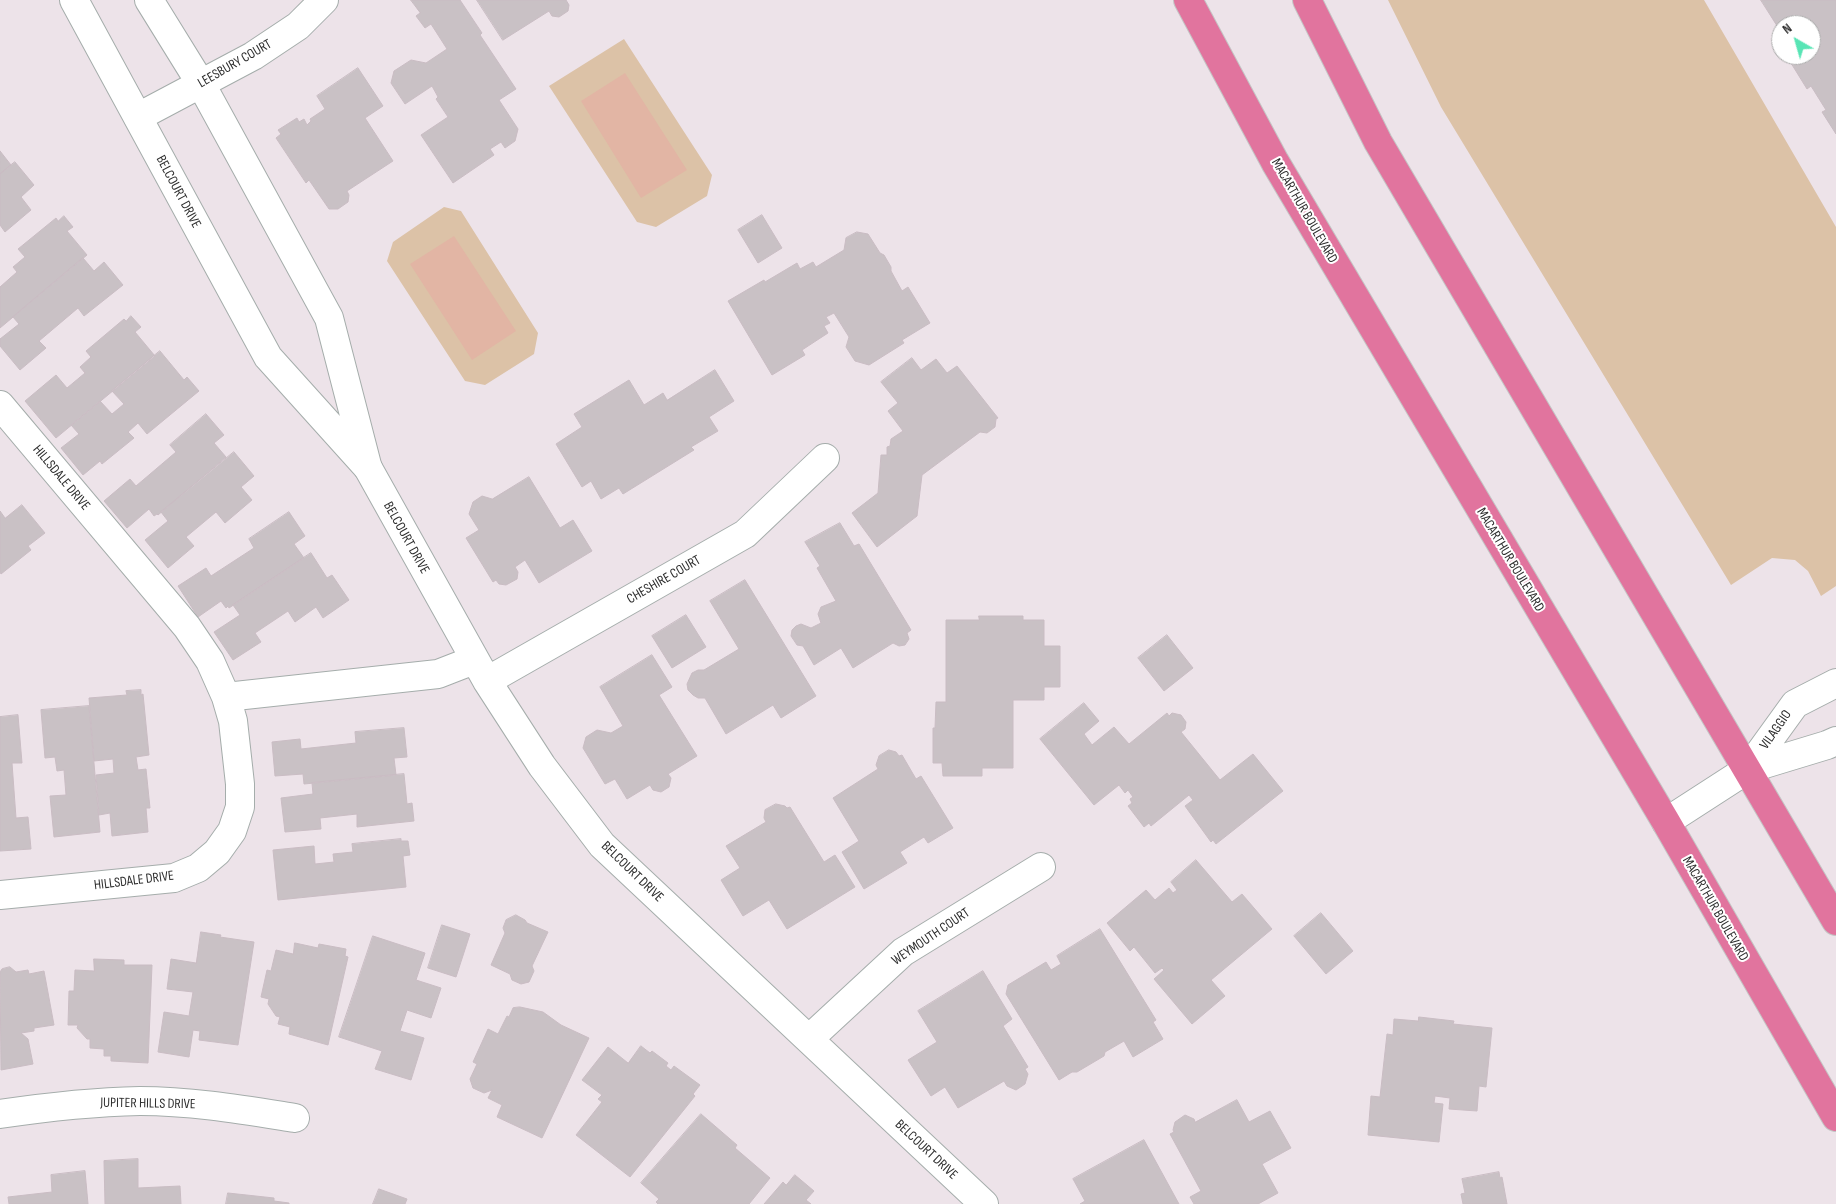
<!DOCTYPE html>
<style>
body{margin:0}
#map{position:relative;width:1836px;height:1204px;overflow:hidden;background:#ede3e9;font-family:"Sofia Sans Condensed",sans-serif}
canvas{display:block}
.north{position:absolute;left:1771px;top:15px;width:50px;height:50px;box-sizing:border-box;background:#fff;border:1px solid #ababab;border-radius:50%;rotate:322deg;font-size:14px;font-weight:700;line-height:20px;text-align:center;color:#2e2e2e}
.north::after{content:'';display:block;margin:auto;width:18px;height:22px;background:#58e5b5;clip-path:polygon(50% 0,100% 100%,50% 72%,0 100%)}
</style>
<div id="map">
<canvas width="1836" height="1204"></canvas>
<div class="north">N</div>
</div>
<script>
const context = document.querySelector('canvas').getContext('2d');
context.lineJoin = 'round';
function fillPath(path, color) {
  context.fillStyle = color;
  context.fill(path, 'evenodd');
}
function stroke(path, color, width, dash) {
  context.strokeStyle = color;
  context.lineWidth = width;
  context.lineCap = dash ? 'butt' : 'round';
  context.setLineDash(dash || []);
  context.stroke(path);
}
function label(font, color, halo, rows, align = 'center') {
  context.font = font + ' "Sofia Sans Condensed",sans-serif';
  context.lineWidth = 4;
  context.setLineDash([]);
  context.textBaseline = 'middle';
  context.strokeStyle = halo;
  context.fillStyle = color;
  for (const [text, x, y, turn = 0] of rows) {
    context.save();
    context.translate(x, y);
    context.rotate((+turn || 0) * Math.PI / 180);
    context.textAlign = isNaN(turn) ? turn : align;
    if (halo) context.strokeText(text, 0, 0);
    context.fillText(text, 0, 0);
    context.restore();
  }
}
const green = new Path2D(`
 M 1388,0 L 1704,0 L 1836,227 L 1836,586 L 1821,596 L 1808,571 L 1795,560 L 1772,558 L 1731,585 L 1441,107 Z
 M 624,39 L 712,175 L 707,196 L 656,227 L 637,222 L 549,86 Z
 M 444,207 L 461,211 L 538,333 L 534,354 L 485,385 L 465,381 L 387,261 L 393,242 Z`);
const pitch = new Path2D(`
 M 625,73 L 687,170 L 641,198 L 581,101 Z
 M 454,236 L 516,331 L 472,360 L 410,264 Z`);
const building = new Path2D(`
 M 411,0 L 460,0 L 482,33 L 480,35 L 516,89 L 499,100 L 518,129 L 515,141 L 505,148 L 501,142 L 490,149 L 494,155 L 453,183 L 421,135 L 448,117 L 436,99 L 438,97 L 432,86 L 405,104 L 391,83 L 394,71 L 411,60 L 426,63 L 447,49 L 431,24 L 425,28 L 416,16 L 420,13 Z
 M 477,0 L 566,0 L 569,5 L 568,11 L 559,17 L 552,16 L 549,11 L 503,40 Z
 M 1761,0 L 1836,0 L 1836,134 L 1822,112 L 1826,110 L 1811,86 L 1807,89 L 1786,55 L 1811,55 L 1811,25 L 1781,25 L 1781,40 L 1775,30 L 1778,28 Z
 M 358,68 L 383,106 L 365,118 L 393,161 L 347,191 L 349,195 L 348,202 L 338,209 L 329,209 L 309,180 L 306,183 L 276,138 L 281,134 L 278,130 L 297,118 L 299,122 L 304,119 L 307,125 L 311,121 L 310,119 L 325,109 L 317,96 Z
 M 0,151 L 11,165 L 0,174 Z
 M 15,162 L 34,185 L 21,197 L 31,210 L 5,232 L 0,225 L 0,174 Z
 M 762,215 L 782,248 L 758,263 L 738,230 Z
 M 64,216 L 73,227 L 67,231 L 87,255 L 0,328 L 0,287 L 17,272 L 13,267 L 25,257 L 18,249 L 56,218 L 58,221 Z
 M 857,232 L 868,234 L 880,253 L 884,255 L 891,267 L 891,271 L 902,291 L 908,287 L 930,323 L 902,340 L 904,343 L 869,365 L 855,361 L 846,347 L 849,337 L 834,313 L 826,317 L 830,323 L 824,326 L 828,333 L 802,350 L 805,355 L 772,375 L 728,301 L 764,280 L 765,282 L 797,263 L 800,269 L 813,262 L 816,267 L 844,250 L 846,238 Z
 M 83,258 L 94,271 L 104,262 L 123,285 L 84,316 L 78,308 L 39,341 L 46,348 L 20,370 L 0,346 L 0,339 L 19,324 L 13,317 Z
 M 131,316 L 141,327 L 135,332 L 155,356 L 56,438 L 25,401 L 56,375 L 67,388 L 85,373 L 80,367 L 91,357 L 86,351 L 124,319 L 126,321 Z
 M 160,351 L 184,380 L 187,377 L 199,391 L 147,434 L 138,423 L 128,432 L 134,438 L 102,464 L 100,461 L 83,475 L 61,448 L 79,434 L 71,425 L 100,401 L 112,414 L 124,404 L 112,391 Z
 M 912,358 L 921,370 L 936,359 L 947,373 L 957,366 L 998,418 L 996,419 L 995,427 L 987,433 L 980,432 L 922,475 L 917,516 L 877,547 L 852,513 L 878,493 L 881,455 L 887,455 L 887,447 L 890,446 L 891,439 L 903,431 L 888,411 L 898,403 L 881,382 Z
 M 715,370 L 734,401 L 709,417 L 718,431 L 691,447 L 694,450 L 623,494 L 619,488 L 601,499 L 591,481 L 582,487 L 556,444 L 582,427 L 574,414 L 629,380 L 644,405 L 663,393 L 667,400 Z
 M 206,414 L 224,435 L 214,443 L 226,457 L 158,515 L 157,514 L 154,516 L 149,509 L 127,528 L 104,501 L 130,479 L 136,486 L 176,452 L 170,445 Z
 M 234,452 L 254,476 L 241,487 L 252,500 L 225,523 L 216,512 L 186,537 L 194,546 L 168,568 L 145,540 L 168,521 L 161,512 Z
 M 529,477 L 560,528 L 573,520 L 592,551 L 539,583 L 525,560 L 515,567 L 518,572 L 517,579 L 506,585 L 499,584 L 496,580 L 493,582 L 466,538 L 479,530 L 469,514 L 473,502 L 482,496 L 492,499 Z
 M 22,505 L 45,533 L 28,546 L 31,550 L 1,574 L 0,572 L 0,511 L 5,518 Z
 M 289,512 L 305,536 L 294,544 L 304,558 L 229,608 L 228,606 L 226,608 L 221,601 L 198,617 L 178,586 L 206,568 L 211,576 L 254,548 L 249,539 Z
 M 840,523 L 854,546 L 859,544 L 911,630 L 907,633 L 909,639 L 905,645 L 899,646 L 893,643 L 853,668 L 841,648 L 814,665 L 803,646 L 797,645 L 791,636 L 792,630 L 796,626 L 801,624 L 811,628 L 821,623 L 818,614 L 821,607 L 836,601 L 817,568 L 820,566 L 805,542 Z
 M 311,553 L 327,578 L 332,575 L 349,600 L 323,618 L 316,607 L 295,622 L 288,611 L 255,633 L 261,642 L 233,660 L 214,632 L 240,615 L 233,605 Z
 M 745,580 L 816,696 L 781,718 L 773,705 L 726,734 L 705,698 L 698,698 L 693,695 L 688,690 L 687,684 L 692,673 L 698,670 L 704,670 L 739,649 L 710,601 Z
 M 686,615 L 706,647 L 672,668 L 652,636 Z
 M 979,616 L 1023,616 L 1023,620 L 1044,620 L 1044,646 L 1060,646 L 1060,687 L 1044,687 L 1044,700 L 1013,700 L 1013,768 L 982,768 L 982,776 L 943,776 L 942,763 L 933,763 L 933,728 L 935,728 L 936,702 L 946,702 L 946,620 L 979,620 Z
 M 1167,635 L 1193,668 L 1164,691 L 1138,658 Z
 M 652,655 L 672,687 L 659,695 L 697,756 L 668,774 L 671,778 L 669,787 L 661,792 L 653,790 L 650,785 L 627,799 L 615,779 L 605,784 L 583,748 L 586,737 L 597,730 L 611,733 L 623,726 L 600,687 Z
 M 141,690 L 141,695 L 143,694 L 149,755 L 136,757 L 138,770 L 146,769 L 150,808 L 146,808 L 148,832 L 112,836 L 110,813 L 99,815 L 96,775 L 114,773 L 113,759 L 94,761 L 89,698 L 127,695 L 126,691 Z
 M 1084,703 L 1099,721 L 1084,734 L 1092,745 L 1114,727 L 1129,744 L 1167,713 L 1169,716 L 1172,713 L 1181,715 L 1186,722 L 1185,729 L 1181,732 L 1220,780 L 1253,754 L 1283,791 L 1216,844 L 1213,840 L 1211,842 L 1185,806 L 1193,800 L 1189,795 L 1151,826 L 1149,823 L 1144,827 L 1128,806 L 1132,803 L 1130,799 L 1133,797 L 1128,790 L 1125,793 L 1119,785 L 1094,805 L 1040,739 Z
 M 89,706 L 100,832 L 54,837 L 50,796 L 66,795 L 64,770 L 57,771 L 55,757 L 45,758 L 41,710 Z
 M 18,715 L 22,763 L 12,763 L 16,818 L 28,817 L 31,849 L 0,851 L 0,717 Z
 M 404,728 L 407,757 L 394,758 L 396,775 L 304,784 L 303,774 L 275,776 L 272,742 L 300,739 L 301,749 L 356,743 L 355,732 Z
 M 889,750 L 896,752 L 899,756 L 902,755 L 916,779 L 921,776 L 953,828 L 928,843 L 924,837 L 900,852 L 907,863 L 864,889 L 842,852 L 859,841 L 833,798 L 878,769 L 876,765 L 879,756 Z
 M 404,774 L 407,804 L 412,803 L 414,821 L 357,827 L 357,814 L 320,818 L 321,829 L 285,832 L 281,798 L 313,794 L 312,783 Z
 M 776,804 L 785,806 L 787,808 L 790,807 L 824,862 L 835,855 L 855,887 L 787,929 L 769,900 L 743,916 L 721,880 L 740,868 L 726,846 L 766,822 L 764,818 L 765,810 Z
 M 401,839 L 401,841 L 408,841 L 410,855 L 403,856 L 406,887 L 278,900 L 273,850 L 314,846 L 315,864 L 334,862 L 333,854 L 353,852 L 352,844 Z
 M 1196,860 L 1232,902 L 1242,894 L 1272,929 L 1211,980 L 1225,996 L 1192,1024 L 1154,979 L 1164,970 L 1162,968 L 1155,973 L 1134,947 L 1130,951 L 1107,923 L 1146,890 L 1155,900 L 1169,888 L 1173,893 L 1177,890 L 1171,882 Z
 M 1321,913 L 1353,951 L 1326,974 L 1294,936 Z
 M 516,915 L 525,920 L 527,923 L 548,932 L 532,966 L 534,971 L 529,982 L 521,984 L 512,980 L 510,974 L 491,965 L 505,933 L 503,928 L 506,920 Z
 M 442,925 L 470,934 L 456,977 L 428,968 Z
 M 1100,929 L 1156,1020 L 1153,1022 L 1163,1039 L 1133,1057 L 1124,1041 L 1105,1052 L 1104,1056 L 1077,1072 L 1072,1072 L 1059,1080 L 1006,994 L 1008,985 L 1046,962 L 1051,970 L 1061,964 L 1057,956 Z
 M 201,932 L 221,935 L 220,937 L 254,942 L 238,1045 L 199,1040 L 200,1031 L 193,1030 L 189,1057 L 158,1052 L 164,1012 L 189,1016 L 193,992 L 167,989 L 171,959 L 196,963 Z
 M 373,936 L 425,953 L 416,980 L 441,988 L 431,1018 L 407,1010 L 400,1031 L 424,1038 L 411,1080 L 375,1069 L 382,1051 L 339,1037 Z
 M 295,943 L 318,948 L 319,944 L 346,949 L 345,956 L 348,957 L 328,1045 L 289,1034 L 290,1027 L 278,1024 L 280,1017 L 276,1016 L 268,1004 L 269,999 L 261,997 L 267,970 L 271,971 L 276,950 L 293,954 Z
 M 94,959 L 124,960 L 124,965 L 152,965 L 148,1063 L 111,1061 L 111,1056 L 104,1056 L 104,1049 L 90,1048 L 90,1039 L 87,1039 L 77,1028 L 78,1025 L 68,1025 L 69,991 L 74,991 L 75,970 L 94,971 Z
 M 10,967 L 16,972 L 28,970 L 29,974 L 44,971 L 54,1025 L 34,1028 L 34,1031 L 21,1033 L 28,1039 L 33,1064 L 1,1070 L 0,972 L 2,969 Z
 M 983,971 L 1012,1019 L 1003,1026 L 1028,1067 L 1025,1069 L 1028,1074 L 1025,1084 L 1016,1090 L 1007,1086 L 1004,1081 L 958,1108 L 945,1087 L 931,1096 L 908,1060 L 937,1042 L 918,1011 Z
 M 520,1007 L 543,1012 L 561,1025 L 589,1038 L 542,1138 L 497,1117 L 502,1105 L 488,1098 L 492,1090 L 484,1093 L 473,1088 L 470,1079 L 477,1064 L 473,1062 L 488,1029 L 498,1034 L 507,1016 L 509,1017 L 513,1008 Z
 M 1419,1017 L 1454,1021 L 1453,1024 L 1492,1028 L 1486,1087 L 1479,1086 L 1477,1111 L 1449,1109 L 1450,1098 L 1435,1096 L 1434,1103 L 1443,1104 L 1439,1142 L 1368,1135 L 1371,1096 L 1380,1097 L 1387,1034 L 1393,1035 L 1394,1019 L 1418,1021 Z
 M 641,1046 L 650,1053 L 652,1051 L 668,1063 L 666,1066 L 671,1070 L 674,1066 L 700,1085 L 693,1094 L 695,1096 L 630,1177 L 576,1135 L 602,1102 L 598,1099 L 602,1095 L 582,1080 L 608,1047 L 628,1063 Z
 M 1237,1100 L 1249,1122 L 1270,1111 L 1291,1148 L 1262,1164 L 1278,1193 L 1258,1204 L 1194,1204 L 1190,1197 L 1201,1191 L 1170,1134 L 1174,1132 L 1173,1130 L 1175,1122 L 1185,1115 L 1194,1119 L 1195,1122 Z
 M 701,1114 L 737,1145 L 735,1148 L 770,1178 L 749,1204 L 658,1204 L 656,1202 L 659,1199 L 641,1183 Z
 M 1144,1140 L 1179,1204 L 1080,1204 L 1085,1201 L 1073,1179 Z
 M 138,1159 L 138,1188 L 180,1186 L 181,1204 L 105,1204 L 104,1161 Z
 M 85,1171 L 88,1204 L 9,1204 L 8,1197 L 52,1192 L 51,1175 Z
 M 1499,1172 L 1500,1178 L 1502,1177 L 1507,1204 L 1463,1204 L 1461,1194 L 1465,1193 L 1462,1179 Z
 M 795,1175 L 814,1191 L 806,1200 L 811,1204 L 764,1204 L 783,1182 L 786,1185 Z
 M 379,1189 L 407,1199 L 405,1204 L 373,1204 Z
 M 228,1193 L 274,1198 L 274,1201 L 289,1203 L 289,1204 L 226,1204 Z`);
const minor = new Path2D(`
 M 138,117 L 253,56 L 298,26 L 324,0
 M 0,405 L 187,627 L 210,661 L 226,697 L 233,721 L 240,784 L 240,807 L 232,831 L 217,852 L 198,868 L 174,878 L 0,895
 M 368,468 L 487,681 L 542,766 L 602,845 L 984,1204
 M 487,681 L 745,534 L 825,458
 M 226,697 L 438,674 L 474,660
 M 1748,769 L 1795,704 L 1836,683
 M 1666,822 L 1748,769 L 1827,745 L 1836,741
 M 809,1039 L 903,952 L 1041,867
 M 0,1114 C 47,1107 93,1102 140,1101 C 192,1101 244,1110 295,1118`);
const tertiary = new Path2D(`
 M 74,0 L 268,357 L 368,468
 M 149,0 L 201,84 L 329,318 L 367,465`);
const primary = new Path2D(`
 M 1188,0 L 1275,162 L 1666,822 L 1836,1117
 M 1307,0 L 1378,142 L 1836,921`);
const streetNames = [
 ["LEESBURY COURT",235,64,-30],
 ["BELCOURT DRIVE",178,192,62],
 ["MACARTHUR BOULEVARD",1304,211,60],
 ["HILLSDALE DRIVE",61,478,50],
 ["BELCOURT DRIVE",406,538,61],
 ["MACARTHUR BOULEVARD",1510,560,59],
 ["CHESHIRE COURT",664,580,-30],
 ["VILAGGIO",1776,730,-55],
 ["BELCOURT DRIVE",632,872,44],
 ["HILLSDALE DRIVE",134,881,-7],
 ["MACARTHUR BOULEVARD",1715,909,60],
 ["WEYMOUTH COURT",931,937,-34],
 ["JUPITER HILLS DRIVE",148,1104,1],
 ["BELCOURT DRIVE",926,1150,43]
];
fillPath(green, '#dcc2a7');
fillPath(pitch, '#e2b5a4');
fillPath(building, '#c9c1c5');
stroke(building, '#c9bcc3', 1);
stroke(minor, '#a5adab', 30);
stroke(tertiary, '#a5adab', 30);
stroke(primary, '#c4c4c4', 30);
stroke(minor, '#fff', 28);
stroke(tertiary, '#fff', 28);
stroke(primary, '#e1749e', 28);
label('14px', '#2e2e2e', '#fff', streetNames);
</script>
